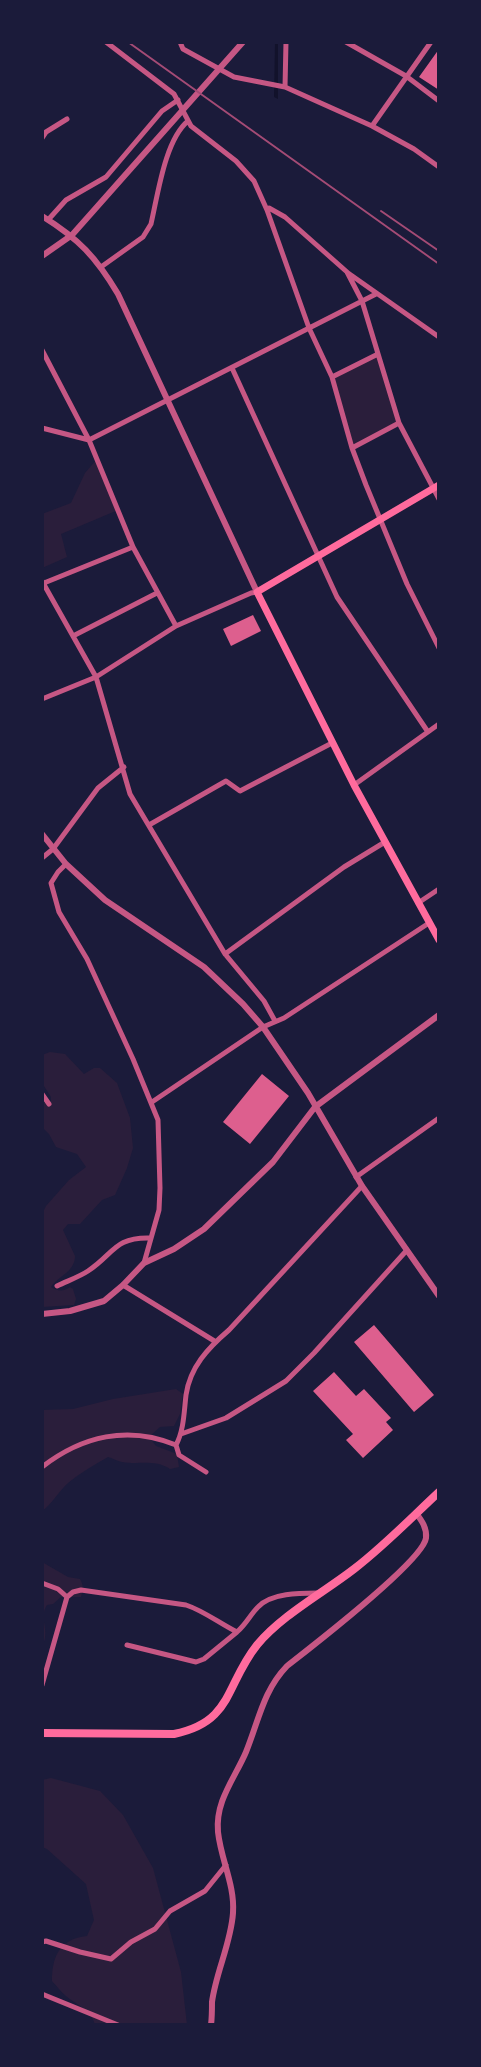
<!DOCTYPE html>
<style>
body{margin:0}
#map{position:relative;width:481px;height:2067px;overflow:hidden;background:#1b1b3a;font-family:"Asap Condensed",sans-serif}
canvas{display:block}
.frame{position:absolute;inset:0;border:44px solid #1b1b3a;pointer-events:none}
</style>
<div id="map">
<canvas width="481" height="2067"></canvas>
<div class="frame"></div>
</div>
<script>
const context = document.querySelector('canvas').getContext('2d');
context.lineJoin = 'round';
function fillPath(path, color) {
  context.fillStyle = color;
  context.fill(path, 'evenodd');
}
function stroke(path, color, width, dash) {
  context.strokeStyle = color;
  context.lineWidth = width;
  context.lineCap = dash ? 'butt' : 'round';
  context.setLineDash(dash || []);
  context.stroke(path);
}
const green = new Path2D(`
 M 378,354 L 399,423 L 352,448 L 332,377 Z
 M 97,459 L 118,510 L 61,534 L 67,557 L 42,568 L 42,514 L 71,503 L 85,473 Z
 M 50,1052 L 65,1054 L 84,1074 L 94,1068 L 100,1068 L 117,1083 L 130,1118 L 133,1148 L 127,1168 L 115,1195 L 102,1200 L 80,1224 L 68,1224 L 63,1230 L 75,1256 C 75,1272 58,1276 51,1287 C 57,1291 64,1292 70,1287 L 73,1289 L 76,1299 L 74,1305 L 42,1307 L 42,1214 L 46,1206 L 69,1180 L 86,1167 L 77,1154 L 56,1147 L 49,1134 L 42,1127 L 42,1103 L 51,1103 L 51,1097 L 42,1083 L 42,1055 Z
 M 176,1389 L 183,1394 L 180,1414 L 174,1426 L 160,1427 L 149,1437 L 156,1446 L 177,1454 L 179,1467 L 170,1469 C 155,1459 139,1465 122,1462 C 117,1461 112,1458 108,1457 C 94,1465 80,1473 68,1483 C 58,1492 52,1504 42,1511 L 42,1410 L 73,1409 L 113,1399 Z
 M 42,1562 L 68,1577 L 80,1579 C 84,1586 83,1590 81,1597 L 61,1597 L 53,1604 L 47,1605 C 38,1618 51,1631 42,1646 Z
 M 51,1778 L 100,1791 L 123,1815 L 153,1868 L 181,1972 L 187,2025 L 95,2025 C 92,2011 77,2005 66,1996 C 61,1992 57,1986 52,1981 C 52,1956 60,1939 87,1936 L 94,1920 L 86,1884 L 47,1849 L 42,1847 L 42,1780 Z`);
const water = new Path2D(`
 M 275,42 L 278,42 L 278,99 L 274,97 Z`);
const building = new Path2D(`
 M 439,49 L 439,90 L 419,77 Z
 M 253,615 L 261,631 L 231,646 L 223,629 Z
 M 262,1074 L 289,1096 L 250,1144 L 223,1122 Z
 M 374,1325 L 434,1395 L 414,1412 L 354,1342 Z
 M 334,1372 L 356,1396 L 364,1389 L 391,1418 L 386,1422 L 393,1430 L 363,1458 L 346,1440 L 353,1434 L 313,1391 Z`);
const minor = new Path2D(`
 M 106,42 L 174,94 L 191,126 L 236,161 L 254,181 L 267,210 L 309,328 L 332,377 L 352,448 L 366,485 L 407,584 L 439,648
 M 180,42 L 183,49 L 234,77 L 285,87 L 372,126 L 414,149 L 439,167
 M 346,42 L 406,76 L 439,101
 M 285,87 L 286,42
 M 372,126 L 431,42
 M 42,138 L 46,132 L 67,119
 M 267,210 L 269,208 L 285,217 L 347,272 L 362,301 L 399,423 L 439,499
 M 48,220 L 66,200 L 106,177 L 162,111 L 178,100
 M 101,267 L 143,237 L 151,224 C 158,194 165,140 188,121
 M 348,273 L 439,337
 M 42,350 L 89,440 L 376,294
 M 232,368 L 337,597 L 428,732
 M 332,377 L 378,354
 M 42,428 L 89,440 L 133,547 L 176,626
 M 352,448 L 399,423
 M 42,581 L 96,677 L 130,794 L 225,954 L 264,1001 L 275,1021
 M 44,583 L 133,547
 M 73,636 L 157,593
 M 42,699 L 96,677 L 176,626 L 251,593 L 257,592
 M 354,785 L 439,724
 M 149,825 L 226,781 L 240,791 L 332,743
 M 42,858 L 53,849 L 98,788 L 124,767
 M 66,864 L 58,872 L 51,883 L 59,912 L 87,959 L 133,1059 L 158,1120 L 160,1188 L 159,1210 L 144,1263
 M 418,903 L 439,889
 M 225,954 L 344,867 L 385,842
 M 42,1094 L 49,1104
 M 152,1102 L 263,1027 L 284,1018 L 429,923
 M 356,1177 L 439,1118
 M 123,1285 L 216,1342
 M 57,1286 C 67,1281 79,1277 88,1271 C 114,1254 114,1237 150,1238
 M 181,1434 L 226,1418 L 286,1381 L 314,1353 L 407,1250
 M 42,1467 C 82,1436 128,1425 176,1445
 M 206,1472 L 179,1455 L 176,1445 C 184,1430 184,1412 186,1395 C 190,1367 208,1348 229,1330 L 362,1186
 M 42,1583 L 58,1589 L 67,1597 L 73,1592 L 81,1590 L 186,1605 C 204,1611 219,1623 237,1632 C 247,1623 250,1615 258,1607 C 271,1593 300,1593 317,1593
 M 127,1645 L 196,1662 L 204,1659 L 237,1632
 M 42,1685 L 67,1597
 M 42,1942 L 46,1941 L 80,1952 L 111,1959 L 131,1942 L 155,1929 L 170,1911 L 205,1891 L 226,1865
 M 42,1994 L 118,2025`);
const tertiary = new Path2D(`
 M 42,216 C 79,239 96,257 118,294 L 257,592
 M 42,256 L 72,235 L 243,42
 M 42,834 L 66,864 L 105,900 L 204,967 L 243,1004 L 263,1027 L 308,1093 L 362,1186 L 439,1296
 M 42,1314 L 70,1311 L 104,1301 L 123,1285 L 144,1263 L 174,1249 L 204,1229 L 273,1162 L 315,1107 L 439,1015
 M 211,2025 C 212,2017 212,2010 212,2002 C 216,1972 231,1943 233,1913 C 235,1885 221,1860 218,1832 C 215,1801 235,1778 246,1752 C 259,1720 263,1691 287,1666 C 310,1648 423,1561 426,1538 C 427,1528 422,1521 416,1513`);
const secondary = new Path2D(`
 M 439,485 L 257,592 L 354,785 L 439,940`);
const trunk = new Path2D(`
 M 42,1733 L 174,1734 C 233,1722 225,1685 257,1645 C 282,1615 323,1593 354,1569 C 384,1546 411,1518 439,1492`);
const rail = new Path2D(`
 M 128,42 L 439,264
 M 381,211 L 439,251`);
fillPath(green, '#2a1e3b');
fillPath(water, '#12122b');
fillPath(building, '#dd5f8e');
stroke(minor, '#c65784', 5);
stroke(tertiary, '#c65784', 6);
stroke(secondary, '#ff6b9d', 7);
stroke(trunk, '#ff6b9d', 8);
stroke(rail, '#a44b75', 2);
</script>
